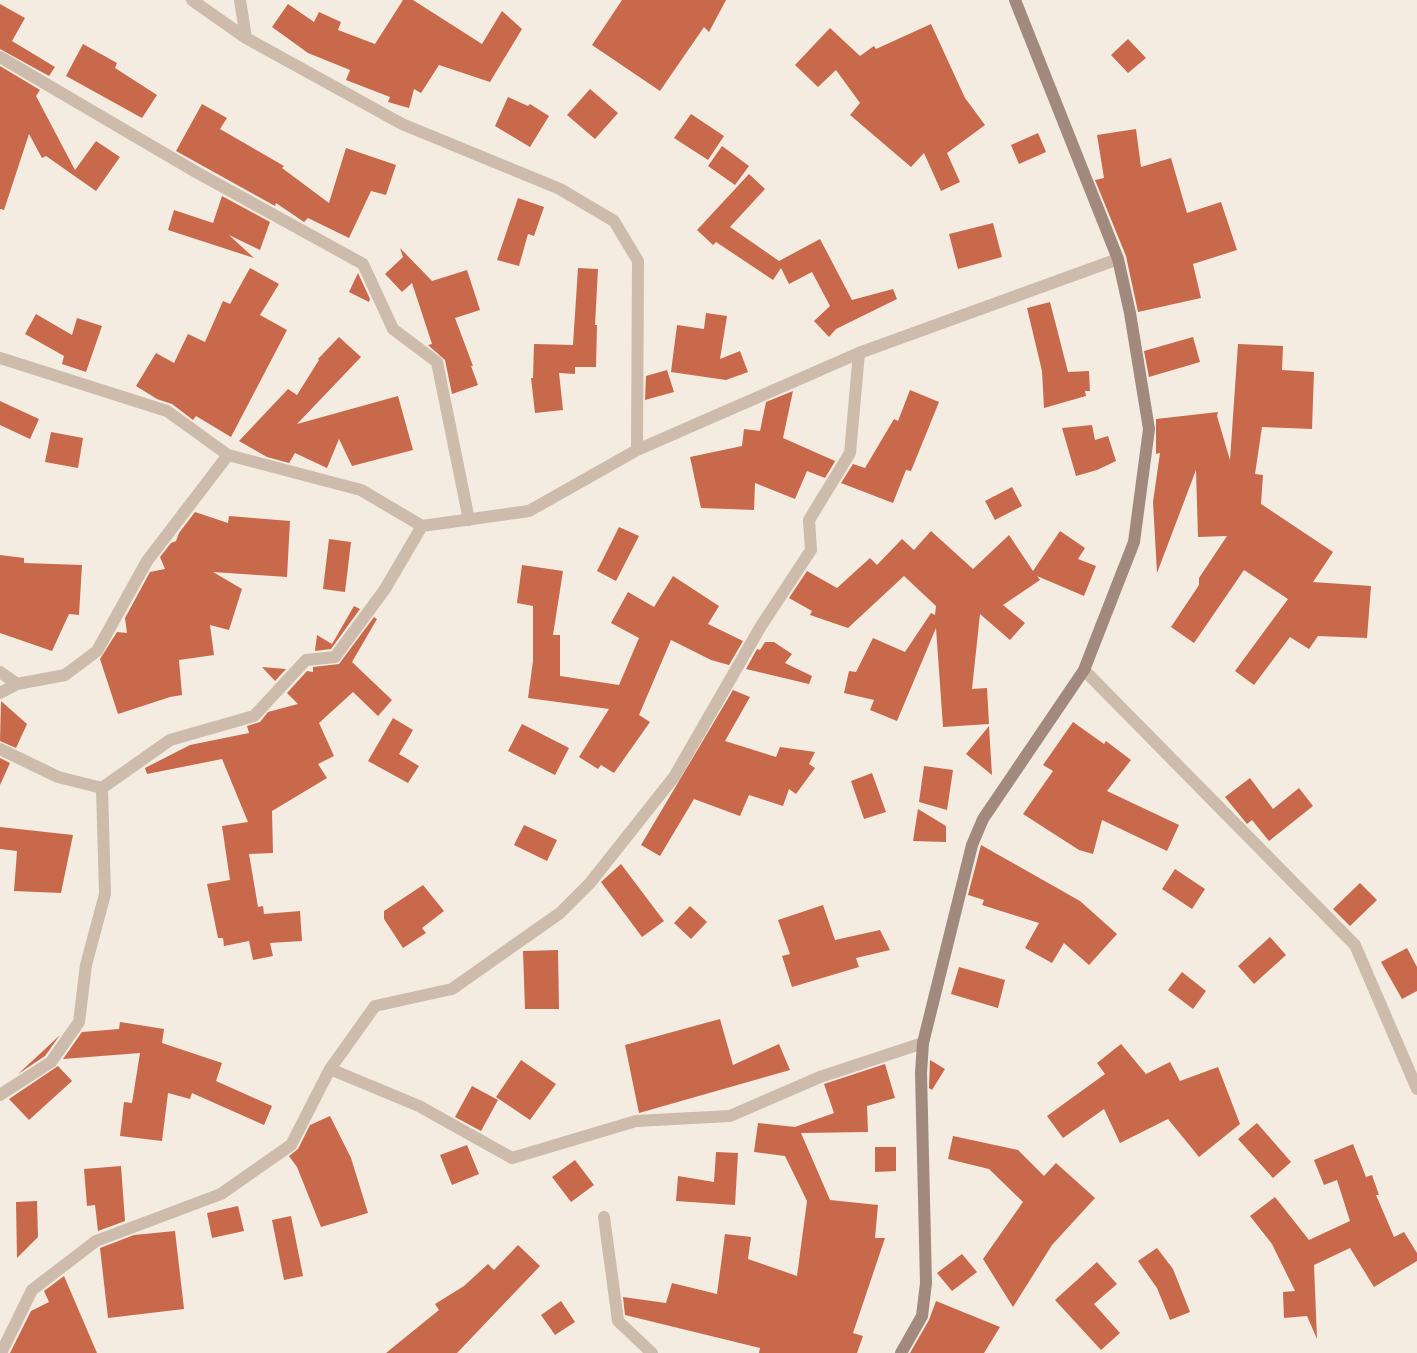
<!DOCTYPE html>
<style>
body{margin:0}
canvas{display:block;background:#f4ebe1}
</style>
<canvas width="1417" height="1353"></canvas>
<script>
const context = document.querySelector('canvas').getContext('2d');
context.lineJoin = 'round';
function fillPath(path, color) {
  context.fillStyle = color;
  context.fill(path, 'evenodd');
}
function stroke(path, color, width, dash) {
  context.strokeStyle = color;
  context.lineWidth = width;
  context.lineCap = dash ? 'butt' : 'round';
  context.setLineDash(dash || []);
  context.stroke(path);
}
const building = new Path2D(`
 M 403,0 L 413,0 L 482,44 L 502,11 L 522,29 L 490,82 L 439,65 L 421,93 L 414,89 L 409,108 L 388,102 L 390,97 L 346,80 L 350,70 L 308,53 L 272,27 L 288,4 L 314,22 L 319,12 L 341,22 L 338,30 L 375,44 Z
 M 622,0 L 726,0 L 709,32 L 704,27 L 660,91 L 592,45 Z
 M 0,4 L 25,18 L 12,41 L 55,67 L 49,76 L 0,49 Z
 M 931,24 L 965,98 L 985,125 L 947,153 L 960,182 L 941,191 L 924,153 L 911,167 L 850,115 L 860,103 L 836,70 L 818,87 L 795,65 L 830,28 L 860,56 L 874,46 L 876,49 Z
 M 1128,39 L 1146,58 L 1128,73 L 1111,55 Z
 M 83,44 L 117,63 L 115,68 L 157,95 L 142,118 L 66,76 Z
 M 0,66 L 40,90 L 36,96 L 75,170 L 96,141 L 120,157 L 96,191 L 46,156 L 42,158 L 29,134 L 4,210 L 0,209 Z
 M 590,89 L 618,113 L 595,139 L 567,115 Z
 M 508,97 L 528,106 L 530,104 L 549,116 L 530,147 L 495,126 Z
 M 202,104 L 227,118 L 220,129 L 284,166 L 282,168 L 329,203 L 346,148 L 396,165 L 386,195 L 371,191 L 349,238 L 308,218 L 304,222 L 276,203 L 275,206 L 176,151 Z
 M 691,114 L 724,136 L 708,160 L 674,138 Z
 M 1136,129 L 1141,167 L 1171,158 L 1187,213 L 1221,202 L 1237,250 L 1193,264 L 1201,298 L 1138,312 L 1126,256 L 1095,180 L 1104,178 L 1097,135 Z
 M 1038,133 L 1046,152 L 1019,164 L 1011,145 Z
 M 722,146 L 749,166 L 735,185 L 708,166 Z
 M 749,174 L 765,189 L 730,227 L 779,261 L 820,239 L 852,300 L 893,289 L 897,299 L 836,329 L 829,337 L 814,321 L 830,306 L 812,272 L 789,284 L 781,268 L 773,280 L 716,242 L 713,245 L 697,230 Z
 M 222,196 L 270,222 L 260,250 L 229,235 L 254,258 L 168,230 L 174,210 L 213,223 Z
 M 518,198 L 544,207 L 534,236 L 528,234 L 519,266 L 497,260 Z
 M 993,223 L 1002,257 L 958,269 L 949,234 Z
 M 400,248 L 432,281 L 467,270 L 480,310 L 455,318 L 473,366 L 471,366 L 478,385 L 452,394 L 445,360 L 428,345 L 432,344 L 412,283 L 402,292 L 385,274 L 403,257 Z
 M 250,268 L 279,284 L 260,315 L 287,330 L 231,437 L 196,416 L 193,420 L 172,404 L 157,399 L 136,386 L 156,353 L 174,363 L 188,334 L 205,342 L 223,301 L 230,304 Z
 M 578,268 L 598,269 L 595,325 L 597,325 L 596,367 L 575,367 L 575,374 L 559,373 L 563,410 L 535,413 L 531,378 L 533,378 L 534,344 L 573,345 Z
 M 358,273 L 370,299 L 369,302 L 349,292 Z
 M 1050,302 L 1068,372 L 1089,371 L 1090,391 L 1085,391 L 1086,396 L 1044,408 L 1042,371 L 1027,308 Z
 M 706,313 L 727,316 L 720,359 L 740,351 L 748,372 L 726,380 L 671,372 L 677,325 L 704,329 Z
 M 36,314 L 72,335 L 77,318 L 102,326 L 86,372 L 62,364 L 64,356 L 25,334 Z
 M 339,337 L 361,357 L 297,424 L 398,396 L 413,450 L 352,466 L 339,439 L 327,468 L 295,453 L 289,463 L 267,457 L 239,441 L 288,389 L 297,395 L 319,360 L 318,359 Z
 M 1193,337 L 1200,362 L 1149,377 L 1144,351 Z
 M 1238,344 L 1283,346 L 1282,370 L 1314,372 L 1312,429 L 1262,427 L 1255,474 L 1263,475 L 1261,504 L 1333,552 L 1313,582 L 1371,586 L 1367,638 L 1318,636 L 1309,649 L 1290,637 L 1254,685 L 1235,671 L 1288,599 L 1244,570 L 1194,643 L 1171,627 L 1199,585 L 1199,578 L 1227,536 L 1198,537 L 1196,470 L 1157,573 L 1153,502 L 1160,453 L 1156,454 L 1156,419 L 1218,412 L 1217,416 L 1230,460 Z
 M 667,370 L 674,392 L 645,400 L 646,376 Z
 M 910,390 L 939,402 L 911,471 L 906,470 L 893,503 L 841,483 L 853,464 L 865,468 L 894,419 L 898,421 Z
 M 793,391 L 783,438 L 835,461 L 837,458 L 825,478 L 807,471 L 795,499 L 755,483 L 754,510 L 701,508 L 690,457 L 742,446 L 744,429 L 760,431 L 766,402 Z
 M 0,401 L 39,419 L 30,439 L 0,425 Z
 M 1092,425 L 1095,440 L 1108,436 L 1116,461 L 1097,470 L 1076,476 L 1062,428 Z
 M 51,432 L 83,438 L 78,468 L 45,462 Z
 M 1012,487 L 1022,506 L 995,520 L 985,501 Z
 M 195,512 L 228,523 L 229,516 L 290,521 L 287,577 L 213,572 L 242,589 L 229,630 L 210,625 L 214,655 L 179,660 L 182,695 L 170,697 L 118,714 L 100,659 L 117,632 L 127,633 L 125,618 L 150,572 L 165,569 L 160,557 L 171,543 L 176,541 L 179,533 Z
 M 619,527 L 639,536 L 616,581 L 597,571 Z
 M 931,531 L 973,569 L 1009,535 L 1033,571 L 1060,531 L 1085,548 L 1078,559 L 1096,566 L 1084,596 L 1037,576 L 1040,580 L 1003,605 L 1025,623 L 1010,640 L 980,614 L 972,689 L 987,688 L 989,724 L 943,727 L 936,628 L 897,721 L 870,710 L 874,700 L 844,693 L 849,671 L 856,672 L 873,638 L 905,652 L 931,613 L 935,615 L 936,606 L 904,576 L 848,628 L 810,615 L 812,611 L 789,598 L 807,571 L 837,588 L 870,558 L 877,565 L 902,539 L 914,550 Z
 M 329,539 L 351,542 L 345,592 L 323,589 Z
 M 0,555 L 24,558 L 24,563 L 82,565 L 79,615 L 69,614 L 52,651 L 0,633 Z
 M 522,565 L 563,571 L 553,635 L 560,635 L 560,676 L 619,685 L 639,638 L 611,623 L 628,592 L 654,607 L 673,576 L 719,606 L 708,624 L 743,641 L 729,665 L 711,660 L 671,640 L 639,715 L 650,722 L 614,773 L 601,765 L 598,769 L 579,757 L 609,709 L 528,698 L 533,661 L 533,606 L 517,603 Z
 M 354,606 L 360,609 L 331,649 L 315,651 L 317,635 L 332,644 Z
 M 374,617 L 377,619 L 352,662 L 392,700 L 378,716 L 353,692 L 319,723 L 334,756 L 318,764 L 327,778 L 272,811 L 273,853 L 249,854 L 258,907 L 263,906 L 264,914 L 300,911 L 302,941 L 270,943 L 273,956 L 253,960 L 249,941 L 224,946 L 223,938 L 218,938 L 207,884 L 230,880 L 222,826 L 248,822 L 222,759 L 147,774 L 145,768 L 190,745 L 249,733 L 247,726 L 260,722 L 268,712 L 298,704 L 287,693 L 307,671 L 313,672 L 313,667 L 339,664 Z
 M 765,642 L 774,642 L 792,654 L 785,663 L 812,676 L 809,684 L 746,669 L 757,649 L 760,650 Z
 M 262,667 L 286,669 L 275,681 Z
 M 733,690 L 750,697 L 725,741 L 776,757 L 780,747 L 815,752 L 809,764 L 815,768 L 796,794 L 789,789 L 783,806 L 749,795 L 740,816 L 694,799 L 660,856 L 641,845 Z
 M 1,701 L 27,724 L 16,748 L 0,741 Z
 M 393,718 L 413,730 L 399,754 L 419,766 L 408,783 L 368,761 Z
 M 1073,722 L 1104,744 L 1106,741 L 1131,760 L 1107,791 L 1179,825 L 1167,851 L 1102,820 L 1093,854 L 1079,850 L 1023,814 L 1053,771 L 1043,765 Z
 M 522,724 L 569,748 L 555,775 L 508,751 Z
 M 989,726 L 992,775 L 966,754 Z
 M 0,758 L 10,763 L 0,785 Z
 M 924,766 L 953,770 L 947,810 L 919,802 Z
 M 872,773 L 886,812 L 864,819 L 851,781 Z
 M 1250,778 L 1273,809 L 1299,788 L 1313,806 L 1269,841 L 1252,820 L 1247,824 L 1225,797 Z
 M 918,809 L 946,826 L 946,842 L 913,841 Z
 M 524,825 L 557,840 L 547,861 L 514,845 Z
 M 0,827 L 73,835 L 61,893 L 14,891 L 17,851 L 0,849 Z
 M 981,845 L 1080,901 L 1117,934 L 1089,965 L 1064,943 L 1052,963 L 1025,948 L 1039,923 L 982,905 L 984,900 L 968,895 Z
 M 621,864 L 664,921 L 642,937 L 601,882 Z
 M 1175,869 L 1205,889 L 1192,909 L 1162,889 Z
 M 1360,883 L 1377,900 L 1350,926 L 1333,909 Z
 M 423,885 L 444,911 L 422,928 L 426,933 L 403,948 L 384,919 L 384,911 Z
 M 823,905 L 835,940 L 880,930 L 890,950 L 856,958 L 859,967 L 792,987 L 782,956 L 790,954 L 778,920 Z
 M 690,906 L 707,922 L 691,939 L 674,923 Z
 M 1270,937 L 1286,955 L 1254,984 L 1238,966 Z
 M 1407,948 L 1417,967 L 1417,991 L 1402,999 L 1381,962 Z
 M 558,950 L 559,1009 L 525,1009 L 523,951 Z
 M 959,967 L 1005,980 L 998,1008 L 951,994 Z
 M 1182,972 L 1206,991 L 1193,1009 L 1168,990 Z
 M 720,1019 L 733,1065 L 779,1044 L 790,1070 L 639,1113 L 625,1045 Z
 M 120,1022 L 164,1029 L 162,1043 L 222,1063 L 216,1081 L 272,1106 L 264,1125 L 192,1093 L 190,1099 L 168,1093 L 162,1141 L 120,1136 L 124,1102 L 132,1103 L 140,1053 L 63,1059 L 82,1032 L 119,1029 Z
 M 60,1035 L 45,1056 L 18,1074 L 43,1051 Z
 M 1121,1044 L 1146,1074 L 1170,1062 L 1180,1081 L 1218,1067 L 1240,1124 L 1199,1157 L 1168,1119 L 1120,1143 L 1104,1109 L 1063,1138 L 1047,1116 L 1105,1074 L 1097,1063 Z
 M 521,1060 L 556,1084 L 530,1120 L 496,1097 Z
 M 930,1060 L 945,1069 L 932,1090 L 929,1088 Z
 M 885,1064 L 895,1098 L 867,1106 L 868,1132 L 801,1133 L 830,1200 L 878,1205 L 875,1238 L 885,1238 L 853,1333 L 863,1336 L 857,1353 L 759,1353 L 760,1348 L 625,1315 L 623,1297 L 666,1303 L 672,1283 L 717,1294 L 725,1234 L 751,1237 L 748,1259 L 797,1276 L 807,1201 L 785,1156 L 754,1152 L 758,1123 L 795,1127 L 834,1113 L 824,1084 Z
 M 58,1066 L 72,1081 L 29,1120 L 9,1099 Z
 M 472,1086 L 498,1100 L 481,1131 L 455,1117 Z
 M 330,1116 L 351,1158 L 368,1213 L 321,1227 L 297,1167 L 289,1156 L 298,1149 L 310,1125 Z
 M 1257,1123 L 1291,1162 L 1273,1178 L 1238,1139 Z
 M 953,1136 L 1018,1150 L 1044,1176 L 1056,1163 L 1095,1198 L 1052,1245 L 1013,1307 L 983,1259 L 1023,1202 L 989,1169 L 948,1159 Z
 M 1353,1144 L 1366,1177 L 1372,1175 L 1379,1195 L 1376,1195 L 1394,1237 L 1404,1232 L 1417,1253 L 1417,1261 L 1374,1287 L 1350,1248 L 1314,1265 L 1317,1339 L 1307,1316 L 1284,1318 L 1283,1292 L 1295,1291 L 1272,1244 L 1250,1216 L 1275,1197 L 1309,1240 L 1350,1221 L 1337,1180 L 1324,1185 L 1314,1160 Z
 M 467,1145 L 479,1174 L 452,1185 L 440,1155 Z
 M 875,1147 L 896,1147 L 896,1171 L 875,1172 Z
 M 716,1152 L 738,1153 L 735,1205 L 676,1201 L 678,1176 L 714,1182 Z
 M 575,1160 L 594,1185 L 571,1202 L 552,1177 Z
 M 121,1166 L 125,1221 L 98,1231 L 95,1205 L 87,1206 L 84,1169 Z
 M 37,1201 L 38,1237 L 17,1258 L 16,1202 Z
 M 238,1206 L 244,1231 L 212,1238 L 207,1213 Z
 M 291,1216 L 303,1276 L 284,1280 L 272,1220 Z
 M 175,1231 L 184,1309 L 108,1318 L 100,1248 L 134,1235 Z
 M 518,1245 L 540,1266 L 457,1353 L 386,1353 L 439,1310 L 435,1304 L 464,1286 L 488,1264 L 494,1270 Z
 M 1157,1248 L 1173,1269 L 1190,1312 L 1170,1320 L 1157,1288 L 1138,1261 Z
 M 962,1254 L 977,1272 L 952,1291 L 937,1273 Z
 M 1097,1262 L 1117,1284 L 1094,1304 L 1120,1333 L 1101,1350 L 1055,1300 Z
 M 64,1276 L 97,1353 L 10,1353 L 31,1311 L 49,1302 L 44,1291 Z
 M 561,1301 L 575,1322 L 555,1335 L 541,1315 Z
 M 936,1301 L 1000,1327 L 984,1353 L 910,1353 L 929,1320 Z`);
const minor = new Path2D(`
 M 192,0 L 246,38 L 402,124 L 560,189 L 614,221 L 638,261 L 637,450
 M 240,0 L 246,38
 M 0,57 L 196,172 L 363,264 L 393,329 L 437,362 L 469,520
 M 0,358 L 167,411 L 228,455 L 361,490 L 422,526 L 529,511 L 637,450 L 859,353 L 1118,259
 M 1084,670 L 1355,945 L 1417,1089
 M 0,672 L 17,684 L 65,675 L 97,651 L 147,561 L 228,455
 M 0,693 L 17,684
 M 0,749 L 58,777 L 102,788 L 170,740 L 254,716 L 306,660 L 335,657 L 385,589 L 422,526
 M 330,1069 L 375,1006 L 452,989 L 560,913 L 590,883 L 674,777 L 761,626 L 811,550 L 809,520 L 850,453 L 859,353
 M 0,1095 L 51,1062 L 79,1022 L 86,965 L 105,894 L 102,788
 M 604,1217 L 618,1321 L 652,1353
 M 1,1353 L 32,1290 L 96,1241 L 221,1194 L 291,1145 L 330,1069 L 419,1106 L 512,1158 L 636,1121 L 730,1116 L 820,1077 L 923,1043`);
const secondary = new Path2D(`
 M 901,1353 L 922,1316 L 926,1283 L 921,1073 L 923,1043 L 972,845 L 983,819 L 1084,670 L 1134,542 L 1149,429 L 1130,313 L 1118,259 L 1015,0`);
fillPath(building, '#c8694b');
stroke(minor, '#cdbbac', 12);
stroke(secondary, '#a18a7d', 12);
</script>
